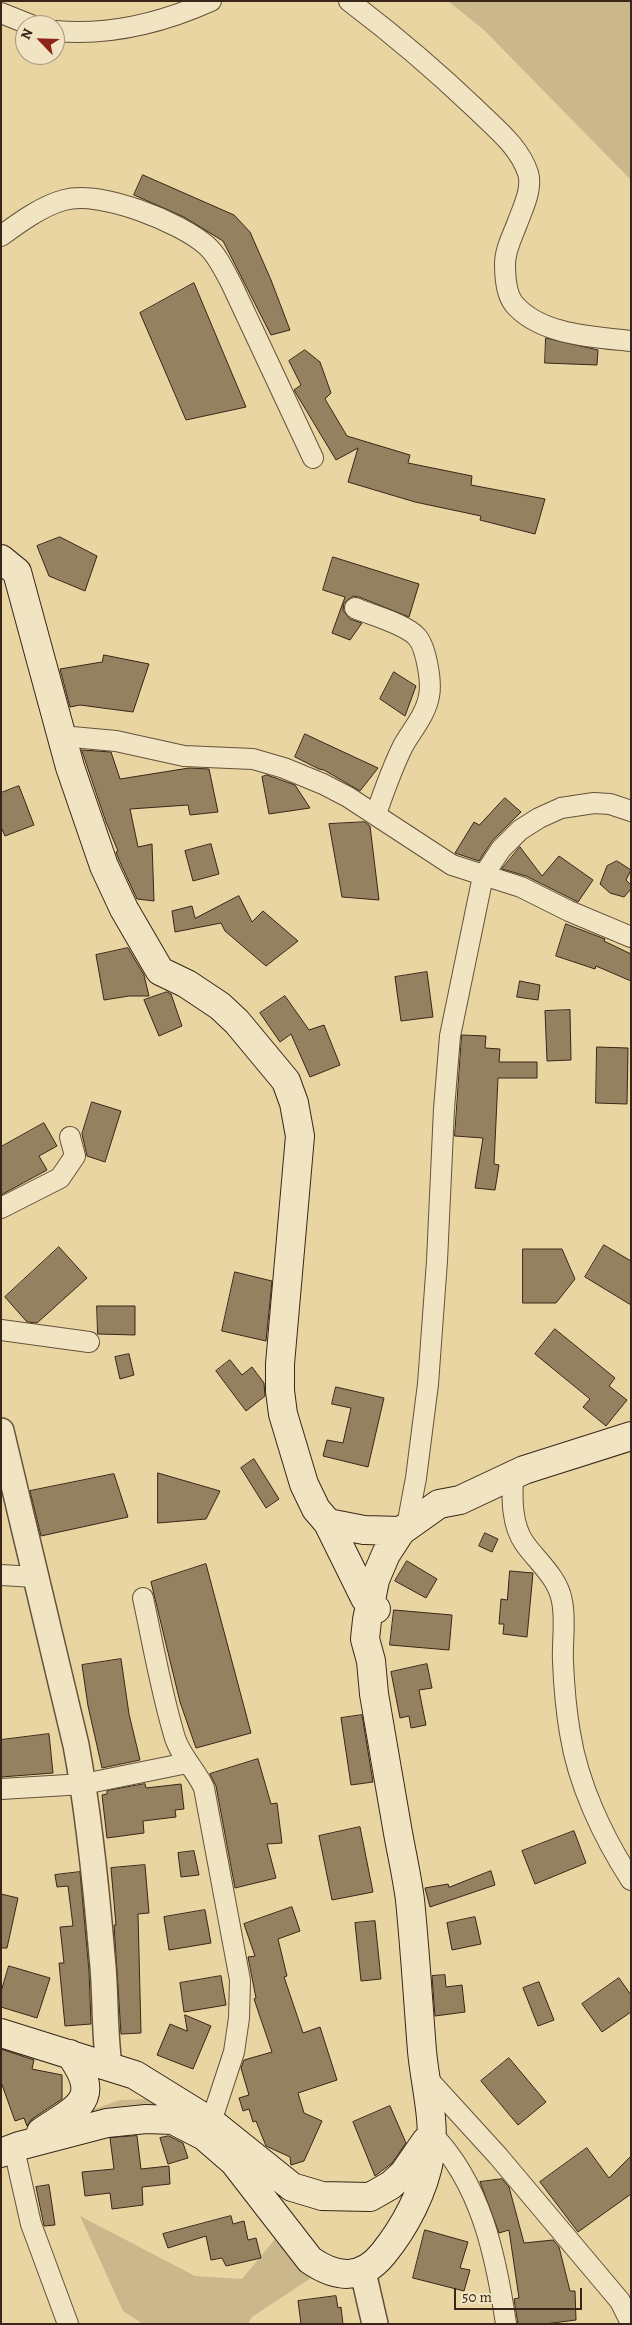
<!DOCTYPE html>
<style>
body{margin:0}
#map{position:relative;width:632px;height:2325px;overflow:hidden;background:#e8d5a2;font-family:Alegreya,serif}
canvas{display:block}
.frame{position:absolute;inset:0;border:2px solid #392618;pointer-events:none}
.north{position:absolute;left:15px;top:15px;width:50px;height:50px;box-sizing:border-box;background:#f0e4c3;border:1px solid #a7987f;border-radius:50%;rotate:294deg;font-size:14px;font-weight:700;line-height:20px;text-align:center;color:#392618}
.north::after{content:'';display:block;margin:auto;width:18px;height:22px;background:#8f2418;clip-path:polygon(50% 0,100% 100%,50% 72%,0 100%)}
.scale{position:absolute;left:454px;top:2288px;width:128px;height:22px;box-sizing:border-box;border:2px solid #392618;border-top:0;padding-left:6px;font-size:15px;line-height:18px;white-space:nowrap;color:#392618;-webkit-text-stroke:4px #f0e4c3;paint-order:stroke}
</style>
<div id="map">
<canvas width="632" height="2325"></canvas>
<div class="frame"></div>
<div class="north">N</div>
<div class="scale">50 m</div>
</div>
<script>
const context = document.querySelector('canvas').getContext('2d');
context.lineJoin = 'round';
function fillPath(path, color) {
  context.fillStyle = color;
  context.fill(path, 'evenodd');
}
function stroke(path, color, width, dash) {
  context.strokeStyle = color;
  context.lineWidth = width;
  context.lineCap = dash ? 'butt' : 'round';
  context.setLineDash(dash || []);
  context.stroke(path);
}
const green = new Path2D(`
 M 448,1 L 631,1 L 631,180 L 484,30 Z
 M 153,2099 L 162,2105 L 122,2118 L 86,2112 L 120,2100 Z
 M 80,2216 L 195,2276 L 242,2279 L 276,2238 L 311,2278 L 252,2317 L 248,2324 L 143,2324 L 123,2311 Z`);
const building = new Path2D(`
 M 143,175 L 234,215 L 250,232 L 271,280 L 290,330 L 271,335 L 223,241 L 184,217 L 134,195 Z
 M 194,283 L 246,407 L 186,420 L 140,313 Z
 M 546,338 L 598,350 L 597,365 L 545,363 Z
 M 305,350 L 320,362 L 331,393 L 325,399 L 347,436 L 410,455 L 408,463 L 472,476 L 471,485 L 545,499 L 535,534 L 480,520 L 481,516 L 415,502 L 348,482 L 358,448 L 336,460 L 294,390 L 301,385 L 289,361 Z
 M 60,537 L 97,556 L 85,591 L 49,576 L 37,546 Z
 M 333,557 L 419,584 L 409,617 L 359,597 L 353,596 L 344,603 L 343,610 L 350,619 L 362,623 L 350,640 L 332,633 L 345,597 L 323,590 Z
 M 104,655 L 149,664 L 133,712 L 80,705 L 70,707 L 60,669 L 102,662 Z
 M 394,672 L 416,686 L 405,716 L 380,699 Z
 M 305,734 L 337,749 L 378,768 L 360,791 L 324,770 L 319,769 L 295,757 Z
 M 82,750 L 111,752 L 120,779 L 189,768 L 209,769 L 218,812 L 190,815 L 188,805 L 130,809 L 138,847 L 152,844 L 154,901 L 137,899 L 119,860 L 116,852 L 118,851 L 106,822 Z
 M 267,775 L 295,785 L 310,808 L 269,814 L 262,777 Z
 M 19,786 L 34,825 L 5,836 L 1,827 L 1,793 Z
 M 505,798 L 521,812 L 492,841 L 479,861 L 455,853 L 474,822 L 479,825 Z
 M 365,822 L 370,826 L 379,900 L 342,897 L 329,824 Z
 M 211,844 L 219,874 L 193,881 L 185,851 Z
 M 520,847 L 542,876 L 559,856 L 593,880 L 578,902 L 526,876 L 502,869 Z
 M 617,861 L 631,870 L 626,880 L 631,885 L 631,889 L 624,897 L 610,893 L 600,884 L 607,866 Z
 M 239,896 L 252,922 L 263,911 L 298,941 L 266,966 L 225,931 L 221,923 L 175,932 L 172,911 L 192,906 L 195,918 Z
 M 566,924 L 605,939 L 604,941 L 631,954 L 631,981 L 596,966 L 595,969 L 556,956 Z
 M 128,948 L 144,975 L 149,996 L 129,996 L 104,1000 L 96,955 Z
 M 427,972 L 433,1017 L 401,1021 L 395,977 Z
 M 520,981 L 540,985 L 538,1000 L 517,997 Z
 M 167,992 L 171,994 L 182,1026 L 159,1036 L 144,1000 Z
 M 285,996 L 309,1030 L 324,1025 L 340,1065 L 310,1077 L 291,1034 L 280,1042 L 260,1013 Z
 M 570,1010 L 571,1060 L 547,1061 L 545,1011 Z
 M 462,1035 L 486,1036 L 485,1048 L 500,1049 L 499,1062 L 537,1062 L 537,1078 L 498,1078 L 494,1164 L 499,1165 L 495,1190 L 475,1188 L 483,1138 L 455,1136 Z
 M 597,1047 L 628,1048 L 627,1104 L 596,1103 Z
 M 92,1102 L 121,1111 L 105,1162 L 87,1156 L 82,1134 Z
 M 44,1123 L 57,1146 L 39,1156 L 47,1170 L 1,1195 L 1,1147 Z
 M 604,1245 L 631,1261 L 631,1305 L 585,1277 Z
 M 59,1247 L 87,1278 L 37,1323 L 27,1322 L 5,1297 Z
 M 523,1249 L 562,1249 L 575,1279 L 556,1303 L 523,1303 Z
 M 235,1272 L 272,1281 L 266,1341 L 222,1331 Z
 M 97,1306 L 135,1306 L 135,1335 L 98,1334 Z
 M 555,1329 L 615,1378 L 609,1386 L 627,1400 L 606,1426 L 583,1407 L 590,1399 L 535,1354 Z
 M 129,1354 L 134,1375 L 120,1379 L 115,1357 Z
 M 230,1360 L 242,1375 L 252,1367 L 264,1383 L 265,1396 L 246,1411 L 216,1371 Z
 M 336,1387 L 384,1398 L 368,1467 L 323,1456 L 327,1440 L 343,1443 L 351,1408 L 332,1404 Z
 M 254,1459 L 279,1499 L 266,1508 L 241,1468 Z
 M 158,1473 L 220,1491 L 206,1519 L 158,1523 Z
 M 114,1474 L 128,1517 L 41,1536 L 30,1491 Z
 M 485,1533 L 498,1539 L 492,1552 L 479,1546 Z
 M 407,1561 L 437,1579 L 426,1598 L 395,1581 Z
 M 206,1564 L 251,1733 L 196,1748 L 180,1702 L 151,1582 Z
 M 510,1571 L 533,1573 L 527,1637 L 503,1634 L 504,1624 L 499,1624 L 501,1599 L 507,1600 Z
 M 394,1610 L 452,1615 L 449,1650 L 390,1645 Z
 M 121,1659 L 129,1714 L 140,1760 L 102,1768 L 88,1706 L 82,1665 Z
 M 427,1664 L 432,1688 L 419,1690 L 426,1725 L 411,1728 L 409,1716 L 400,1718 L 391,1672 Z
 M 362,1715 L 373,1782 L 351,1785 L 341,1718 Z
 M 49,1734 L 53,1773 L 1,1777 L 1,1740 Z
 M 258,1759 L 271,1804 L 277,1803 L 282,1843 L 267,1844 L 276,1878 L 235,1888 L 216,1786 L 210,1774 Z
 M 145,1784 L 146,1788 L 181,1784 L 184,1809 L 175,1810 L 176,1817 L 143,1821 L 144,1833 L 107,1838 L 102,1795 L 107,1794 L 107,1791 Z
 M 360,1827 L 373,1892 L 332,1900 L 319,1836 Z
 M 574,1831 L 586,1863 L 535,1884 L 522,1851 Z
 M 194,1851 L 199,1875 L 181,1877 L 178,1853 Z
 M 145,1865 L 149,1913 L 138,1914 L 141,2033 L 121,2034 L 114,1925 L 116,1925 L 111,1868 Z
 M 491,1871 L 495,1885 L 430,1907 L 425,1888 L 448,1884 L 449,1887 Z
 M 80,1872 L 89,1971 L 91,2024 L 65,2026 L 59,1963 L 64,1963 L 60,1927 L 73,1926 L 68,1886 L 57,1887 L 55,1875 Z
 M 1,1894 L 18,1898 L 7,1948 L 1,1948 Z
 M 292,1907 L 300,1931 L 278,1939 L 287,1976 L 284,1977 L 303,2033 L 320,2027 L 337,2080 L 298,2093 L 304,2113 L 322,2121 L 304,2161 L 291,2165 L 290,2157 L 266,2146 L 256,2121 L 253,2122 L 249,2109 L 243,2111 L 239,2098 L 249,2095 L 241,2068 L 244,2060 L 272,2052 L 254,1999 L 256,1998 L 248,1957 L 255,1956 L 244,1924 Z
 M 205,1910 L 211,1943 L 169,1950 L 164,1917 Z
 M 475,1917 L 481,1944 L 452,1950 L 447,1923 Z
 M 375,1921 L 381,1979 L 361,1981 L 355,1923 Z
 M 9,1966 L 50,1978 L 37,2018 L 1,2007 L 1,1992 Z
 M 445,1975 L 446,1987 L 462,1985 L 465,2012 L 435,2016 L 432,1976 Z
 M 221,1976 L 226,2005 L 184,2012 L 180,1983 Z
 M 619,1978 L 631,1995 L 631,2012 L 602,2032 L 582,2004 Z
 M 539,1982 L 554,2020 L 538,2026 L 523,1988 Z
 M 185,2015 L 211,2026 L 193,2069 L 157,2055 L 170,2024 L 187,2031 Z
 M 1,2049 L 34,2060 L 32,2069 L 62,2075 L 62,2099 L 32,2119 L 27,2126 L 24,2118 L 15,2121 L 1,2082 Z
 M 509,2058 L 546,2102 L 518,2125 L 481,2081 Z
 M 390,2106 L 406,2143 L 392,2163 L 375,2176 L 353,2122 Z
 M 137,2136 L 141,2169 L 169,2166 L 170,2184 L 142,2187 L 143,2205 L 112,2209 L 110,2193 L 85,2196 L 82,2172 L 114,2169 L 110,2138 Z
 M 169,2136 L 183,2143 L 188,2158 L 168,2164 L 160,2138 Z
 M 587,2148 L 609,2178 L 631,2156 L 631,2194 L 578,2232 L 540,2182 Z
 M 502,2179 L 509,2187 L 524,2243 L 553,2240 L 559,2247 L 570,2291 L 575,2291 L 576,2320 L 545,2324 L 518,2324 L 514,2299 L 519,2298 L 509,2230 L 499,2233 L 480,2182 Z
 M 49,2185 L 55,2225 L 44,2226 L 36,2187 Z
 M 231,2216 L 233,2224 L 244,2221 L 248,2240 L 256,2238 L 261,2258 L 226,2266 L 222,2258 L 211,2260 L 206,2236 L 168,2248 L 163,2234 Z
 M 425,2230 L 468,2242 L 460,2268 L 470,2270 L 464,2291 L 413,2278 Z
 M 336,2296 L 338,2308 L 341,2307 L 343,2324 L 301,2324 L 298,2301 Z`);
const minor = new Path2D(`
 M 349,1 C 394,35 435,70 476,109 C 495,128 519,146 528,173 C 533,189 522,210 517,224 C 512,237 505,250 505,264 C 505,276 506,294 514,304 C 540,335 594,337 631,341
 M 1,13 L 31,25
 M 55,31 C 109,36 162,23 211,1
 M 1,236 C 20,222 42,206 64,200 C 101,190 180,222 207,246 C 218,256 225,272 232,285 L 313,458
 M 355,608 C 371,615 406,624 417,637 C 426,647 432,682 429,696 C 426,714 412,730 403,746 C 392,768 384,791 376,814
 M 61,736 L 116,741 L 184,756 L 253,759 L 284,768 L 323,784 L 348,797 L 452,865 L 521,887 L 569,911 L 631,937
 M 1,1208 L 60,1178 L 75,1156 L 70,1137
 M 1,1330 L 89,1342
 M 513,1475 C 512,1497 511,1525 525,1544 C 538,1562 558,1578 562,1601 C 566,1620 562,1642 563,1662 C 564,1685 566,1710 570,1733 C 578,1784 603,1837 631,1880
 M 407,1526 L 416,1478 L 428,1384 L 437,1261 L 444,1109 L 450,1036 L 483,876 L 501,849 L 520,830 L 539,818 L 561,808 L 594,803 L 610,804 L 631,811
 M 1,1575 L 35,1577
 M 143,1598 C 153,1644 161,1692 175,1738 C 181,1757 196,1770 204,1788 L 240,1980 L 239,2018 L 234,2052 L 211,2122 L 206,2132
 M 1,1789 L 84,1784 L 187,1763
 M 425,2076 L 498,2156 L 620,2301 L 631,2323
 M 431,2133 C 481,2183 496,2256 506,2324
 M 14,2149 L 31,2224 L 68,2324`);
const tertiary = new Path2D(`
 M 1,1431 L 76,1745 C 89,1814 96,1885 102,1956 C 106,1992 104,2029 109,2066
 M 363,2272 L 375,2324`);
const secondary = new Path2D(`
 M 1,559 L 17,572 L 70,767 L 104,866 L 124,909 L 160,971 L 187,984 L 220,1006 L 237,1022 L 286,1081 L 294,1103 L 300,1136 L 280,1364 L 280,1391 L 283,1414 L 304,1484 L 316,1509 L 328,1523 L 365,1598 L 376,1609
 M 328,1523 L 364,1530 L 401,1531
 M 1,2033 L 135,2075 L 211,2122 L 292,2187 L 322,2196 L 370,2197 L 391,2185 L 404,2173 L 426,2141
 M 41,2132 C 78,2107 103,2100 70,2054
 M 1,2153 L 19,2146 L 107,2123 L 146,2119 L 173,2120 L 204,2136 L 234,2162 L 310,2260 C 336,2278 361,2281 383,2254 C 405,2227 424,2191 430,2156 C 436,2122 425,2085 422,2051 C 418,2000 415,1950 410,1900 C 407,1877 402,1855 398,1833 C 390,1787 382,1741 374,1694 L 371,1661 L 365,1639 L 367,1620 L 375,1580 L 386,1554 L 401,1531 L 439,1504 L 460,1500 L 524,1470 L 631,1436`);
fillPath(green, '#cab78b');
fillPath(building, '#948160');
stroke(building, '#392618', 1);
stroke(minor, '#65523a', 22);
stroke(tertiary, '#65523a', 28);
stroke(secondary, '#392618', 30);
stroke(minor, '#f0e4c3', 20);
stroke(tertiary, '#f0e4c3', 25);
stroke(secondary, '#f0e4c3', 28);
</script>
